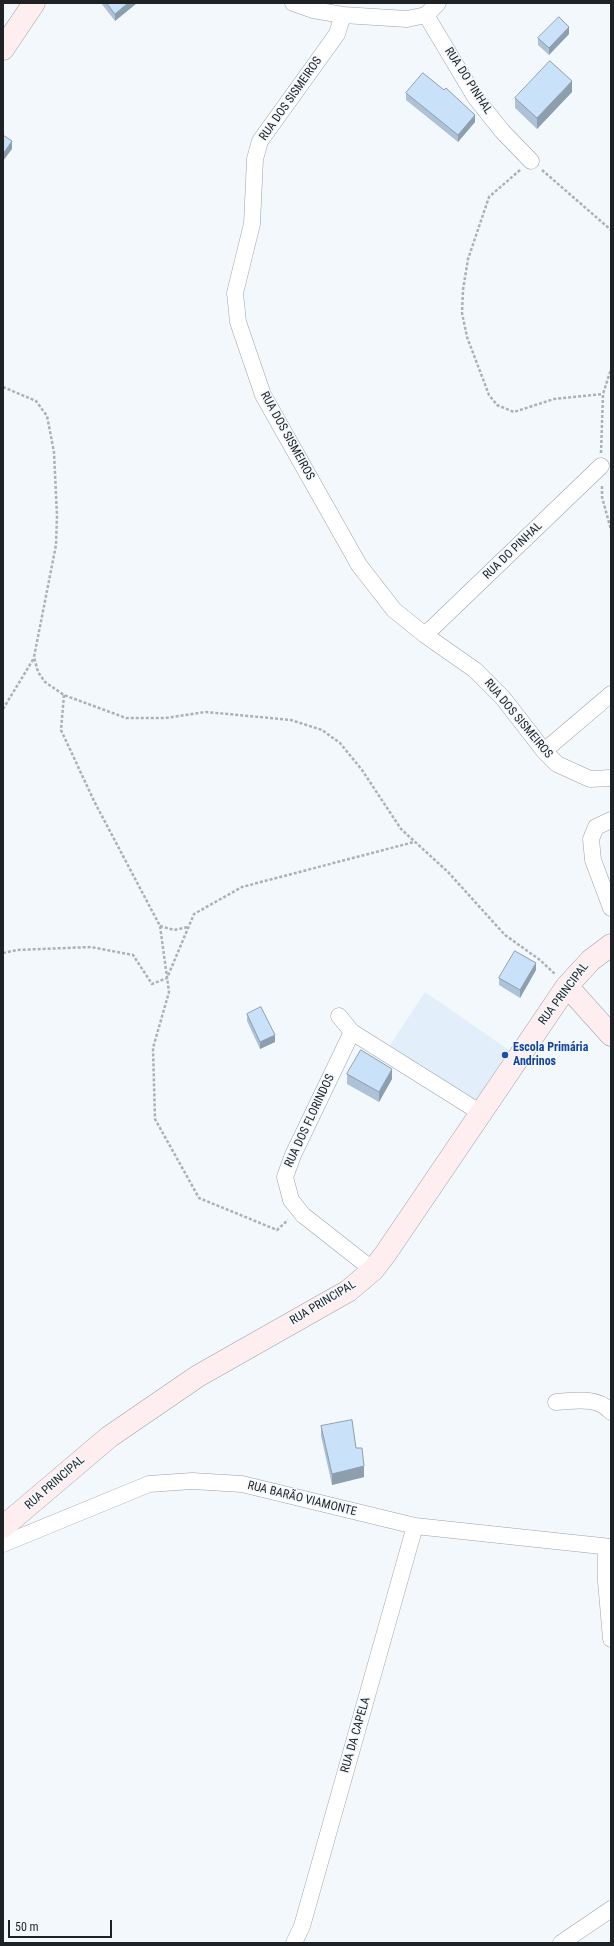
<!DOCTYPE html>
<meta charset="utf-8">
<style>
body{margin:0}
#map{position:relative;width:614px;height:1946px;overflow:hidden;background:#f3f8fd;font-family:"Roboto Condensed",sans-serif}
canvas{display:block}
.frame{position:absolute;inset:0;border:4px solid #1f2225;pointer-events:none}
.scale{position:absolute;left:8px;top:1920px;width:104px;height:18px;box-sizing:border-box;border:2px solid #1f2225;border-top:0;padding-left:5px;font-size:12px;line-height:14px;white-space:nowrap;color:#1f2225;-webkit-text-stroke:3px #f3f8fd;paint-order:stroke}
</style>
<div id="map">
<canvas width="614" height="1946"></canvas>
<div class="frame"></div>
<div class="scale">50 m</div>
</div>
<script>
const context = document.querySelector('canvas').getContext('2d');
context.lineJoin = 'round';
function fillPath(path, color) {
  context.fillStyle = color;
  context.fill(path, 'evenodd');
}
function stroke(path, color, width, dash) {
  context.strokeStyle = color;
  context.lineWidth = width;
  context.lineCap = dash ? 'butt' : 'round';
  context.setLineDash(dash || []);
  context.stroke(path);
}
function label(font, color, halo, rows, align = 'center') {
  context.font = font + ' "Roboto Condensed",sans-serif';
  context.lineWidth = 3;
  context.setLineDash([]);
  context.textBaseline = 'middle';
  context.strokeStyle = halo;
  context.fillStyle = color;
  for (const [text, x, y, turn = 0] of rows) {
    context.save();
    context.translate(x, y);
    context.rotate((+turn || 0) * Math.PI / 180);
    context.textAlign = isNaN(turn) ? turn : align;
    if (halo) context.strokeText(text, 0, 0);
    context.fillText(text, 0, 0);
    context.restore();
  }
}
const built = new Path2D(`
 M 425,992 L 509,1050 L 473,1105 L 386,1051 Z`);
const path = new Path2D(`
 M 520,170 L 489,197 L 468,259 L 463,290 L 462,313 L 467,337 L 489,395 L 497,405 L 514,412 L 554,399 L 603,394
 M 542,170 L 611,230
 M 3,387 L 36,401 L 47,416 L 54,452 L 57,516 L 56,545 L 34,657 L 38,672 L 45,682 L 64,695 L 126,718 L 165,718 L 206,712 L 291,720 L 322,730 L 340,743 L 362,770 L 401,829 L 448,872 L 505,935 L 540,960 L 556,975
 M 601,453 L 603,394 L 611,369
 M 602,486 L 602,497 L 611,530
 M 64,695 L 61,730 L 94,801 L 160,926 L 169,992 L 153,1048 L 155,1119 L 199,1198 L 277,1230 L 288,1220
 M 3,709 L 34,658
 M 160,926 L 174,930 L 188,927
 M 3,953 L 17,950 L 91,947 L 133,955 L 152,984 L 167,978 L 194,914 L 242,887 L 414,842`);
const street = new Path2D(`
 M 293,3 L 313,10 L 343,15 L 337,34 L 260,141 L 255,159 L 252,224 L 235,293 L 238,322 L 263,395 L 359,565 L 394,610 L 425,635 L 475,670 L 503,698 L 544,751 L 557,764 L 590,779 L 611,778
 M 343,15 L 407,19 L 426,15 L 438,3
 M 426,15 L 475,97 L 502,131 L 531,161
 M 425,635 L 601,466
 M 544,751 L 611,694
 M 611,820 L 596,827 L 591,839 L 593,860 L 611,908
 M 339,1016 L 352,1032 L 481,1113
 M 352,1032 L 293,1155 L 285,1177 L 291,1200 L 303,1215 L 373,1270
 M 556,1402 C 575,1401 598,1396 611,1412
 M 3,1544 L 149,1484 L 192,1481 L 242,1484 L 415,1526 L 611,1547
 M 606,1547 L 606,1581 L 611,1639
 M 294,1943 L 302,1926 L 415,1526
 M 561,1943 L 611,1909`);
const secondary = new Path2D(`
 M 3,49 L 34,3
 M 567,986 L 611,1035
 M 3,1527 L 109,1437 L 198,1376 L 348,1291 L 373,1270 L 386,1253 L 567,986 L 591,960 L 611,945`);
const wall = new Path2D(`
 M 101,3 L 137,3 L 115,21 Z
 M 569,34 L 549,55 L 538,45 L 538,38 Z
 M 572,92 L 537,129 L 515,108 L 515,98 Z
 M 406,93 L 475,122 L 458,142 L 406,100 Z
 M 536,970 L 520,998 L 499,985 L 499,978 Z
 M 247,1014 L 275,1042 L 260,1049 L 247,1021 Z
 M 347,1074 L 392,1079 L 379,1102 L 347,1084 Z
 M 321,1426 L 356,1448 L 364,1477 L 332,1485 L 321,1436 Z`);
const shadedWall = new Path2D(`
 M 128,3 L 137,3 L 115,21 L 115,14 Z
 M 569,27 L 569,34 L 549,55 L 549,48 Z
 M 572,81 L 572,92 L 537,129 L 537,118 Z
 M 475,115 L 475,122 L 458,142 L 458,135 Z
 M 12,141 L 12,149 L 3,161 L 3,154 Z
 M 536,963 L 536,970 L 520,998 L 520,990 Z
 M 275,1035 L 275,1042 L 260,1049 L 260,1042 Z
 M 392,1069 L 392,1079 L 379,1102 L 379,1092 Z
 M 364,1466 L 364,1477 L 332,1485 L 332,1474 Z`);
const building = new Path2D(`
 M 107,3 L 128,3 L 115,14 Z
 M 559,17 L 569,27 L 549,48 L 538,38 Z
 M 550,61 L 572,81 L 537,118 L 515,98 Z
 M 423,73 L 444,90 L 446,88 L 475,115 L 458,135 L 406,93 Z
 M 3,135 L 12,141 L 3,154 Z
 M 515,951 L 536,963 L 520,990 L 499,978 Z
 M 261,1007 L 275,1035 L 260,1042 L 247,1014 Z
 M 361,1050 L 392,1069 L 379,1092 L 347,1074 Z
 M 352,1420 L 356,1448 L 362,1448 L 364,1466 L 332,1474 L 321,1426 Z`);
const markers = [
 [505,1055,4,"#1a4fb4"]
];
const streetNames = [
 ["RUA DO PINHAL",468,81,57],
 ["RUA DOS SISMEIROS",291,99,-55],
 ["RUA DOS SISMEIROS",287,436,61],
 ["RUA DO PINHAL",513,551,-44],
 ["RUA DOS SISMEIROS",518,719,50],
 ["RUA PRINCIPAL",564,994,-53],
 ["RUA DOS FLORINDOS",310,1121,-65],
 ["RUA PRINCIPAL",323,1303,-31],
 ["RUA PRINCIPAL",55,1483,-41],
 ["RUA BARÃO VIAMONTE",302,1499,14],
 ["RUA DA CAPELA",356,1735,-74]
];
const transitNames = [
 ["Escola Primária",513,1048],
 ["Andrinos",513,1062]
];
fillPath(built, '#e2eef9');
stroke(street, '#9ba3ab', 17);
stroke(secondary, '#9ba3ab', 23);
stroke(path, '#acb1b5', 2.5, [3, 2]);
stroke(street, '#fff', 16);
stroke(secondary, '#ffeeef', 22);
fillPath(wall, '#adc2d6');
fillPath(shadedWall, '#8d9eae');
fillPath(building, '#c9e1f9');
stroke(building, '#8d9eae', 1);
for (const [x, y, r, color] of markers) {
  const dot = new Path2D();
  dot.arc(x, y, r, 0, 2 * Math.PI);
  context.fillStyle = color;
  context.fill(dot);
  stroke(dot, '#f3f8fd', 1.5);
}
label('12px', '#1f2225', '#f3f8fd', streetNames);
label('bold 12px', '#164399', '#f3f8fd', transitNames, 'left');
</script>
